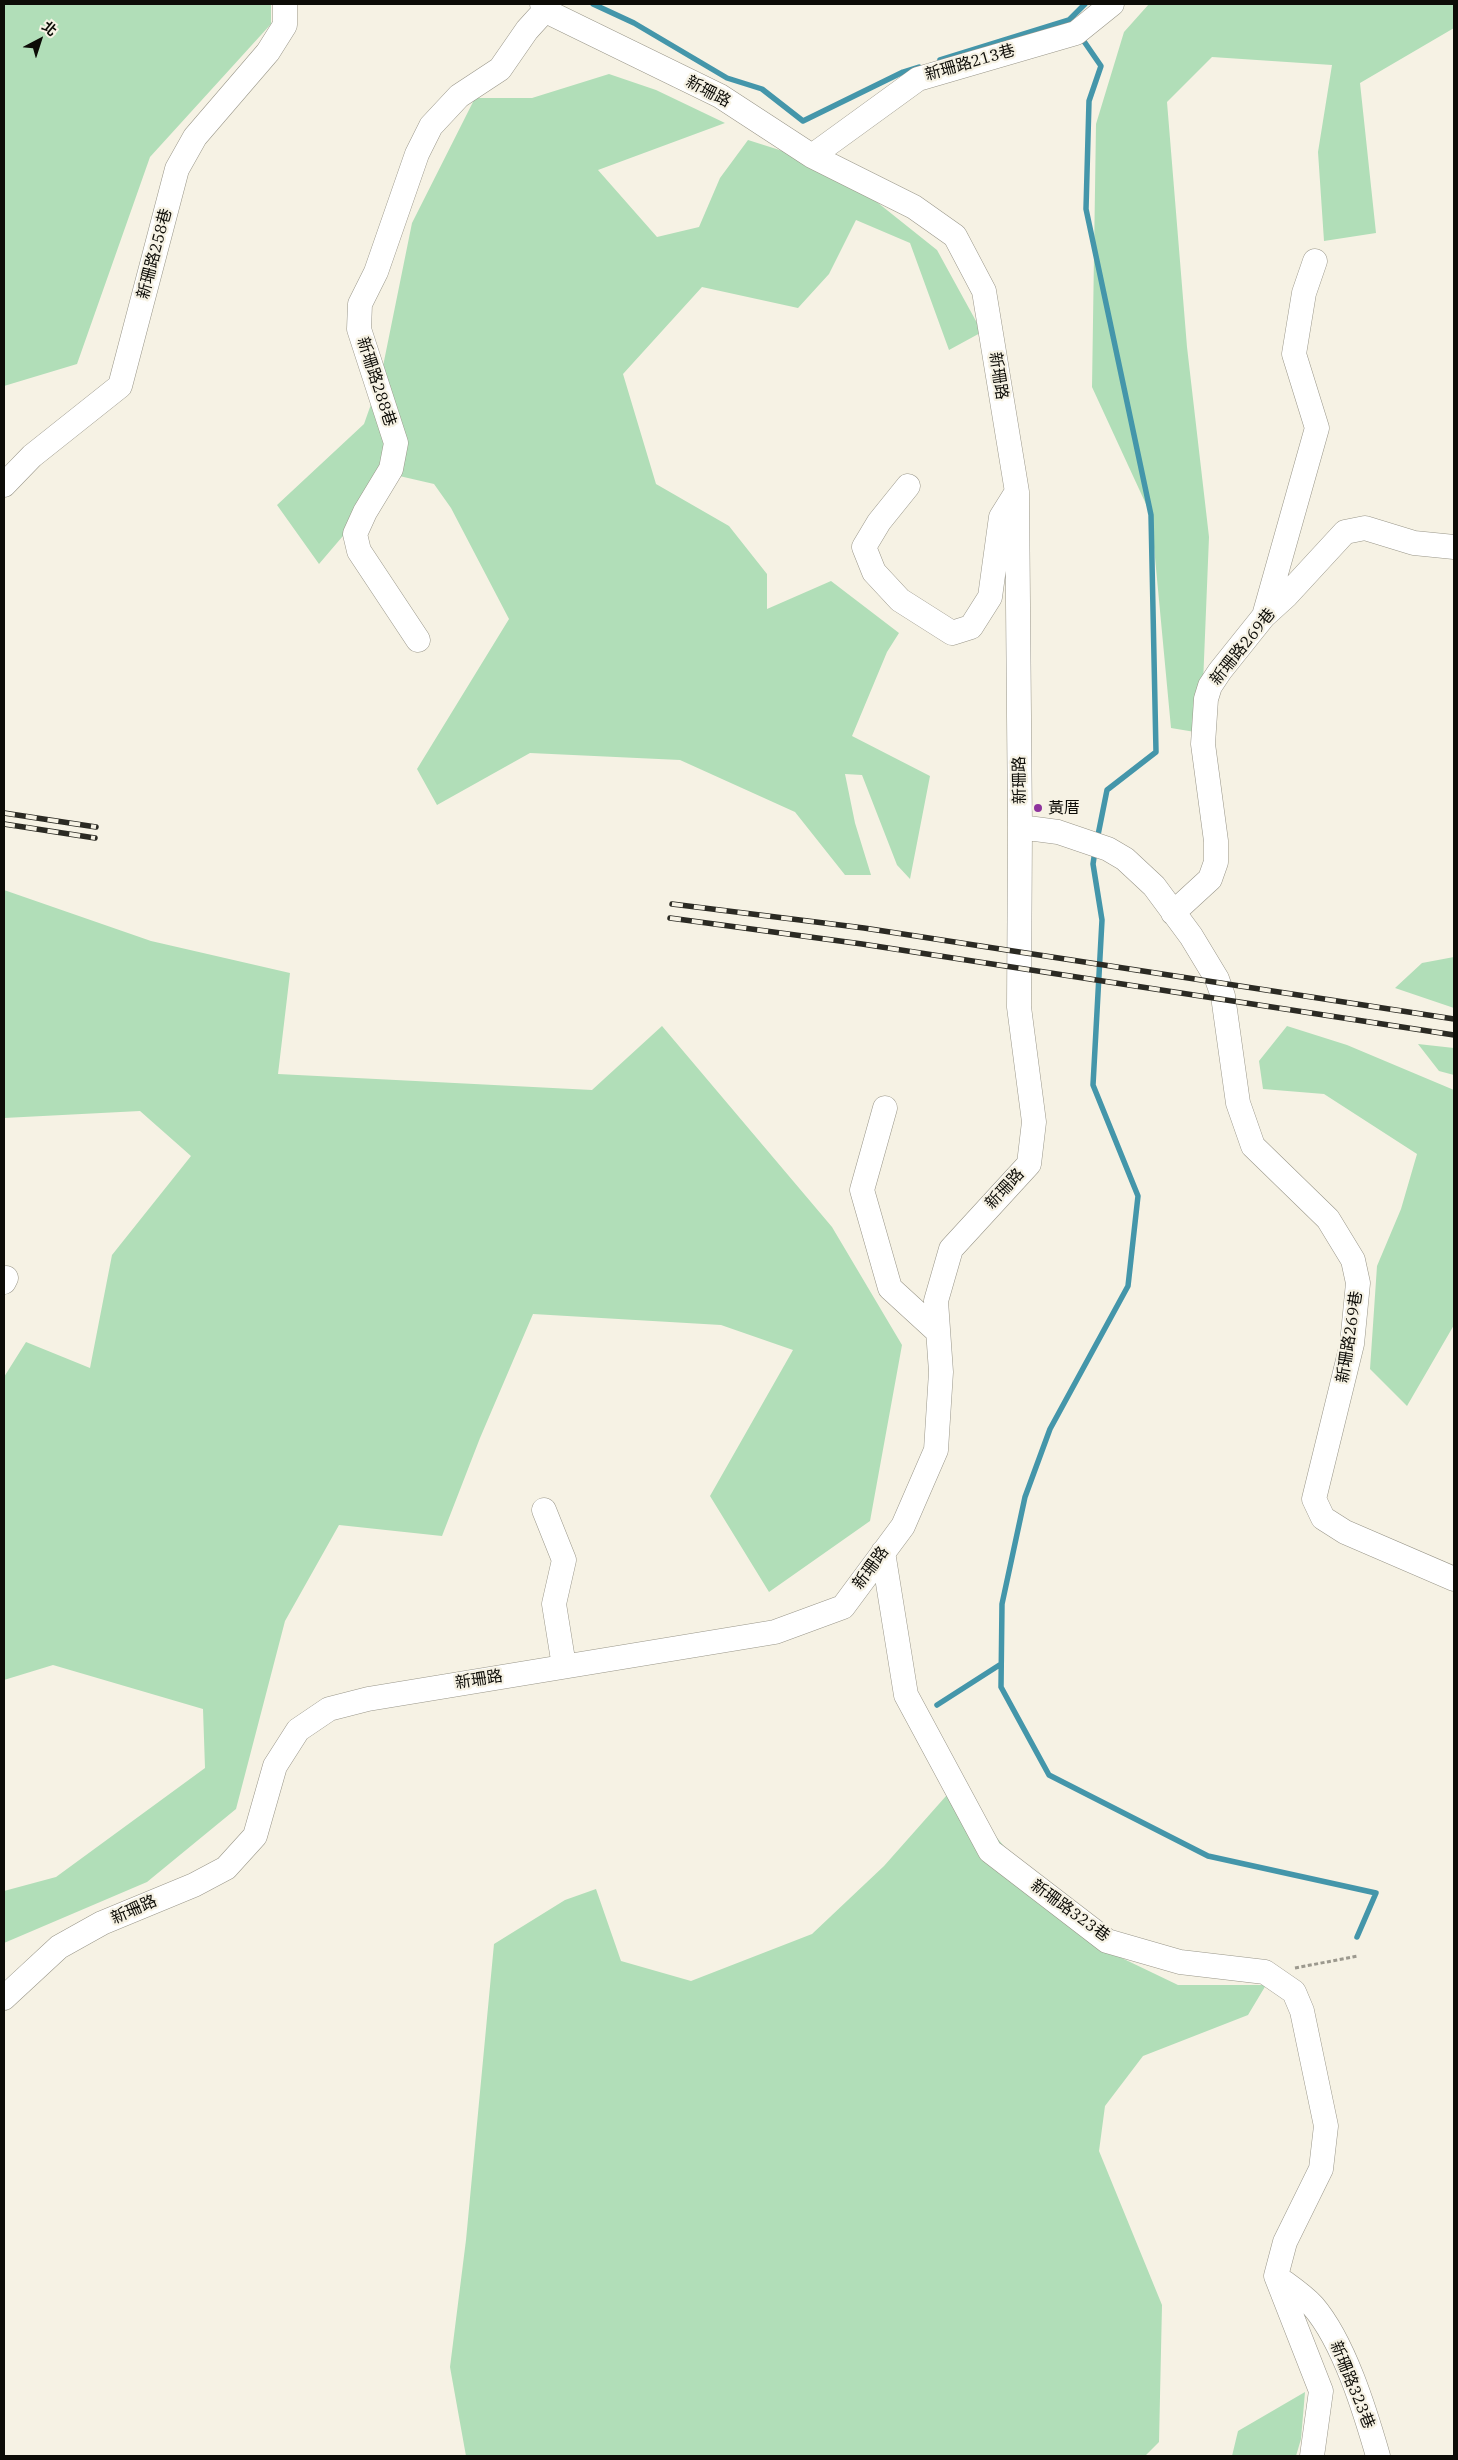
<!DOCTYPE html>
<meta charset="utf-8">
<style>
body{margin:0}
#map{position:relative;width:1458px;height:2460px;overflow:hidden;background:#f6f2e4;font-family:"IBM Plex Serif","Noto Sans TC",serif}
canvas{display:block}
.frame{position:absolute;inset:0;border:5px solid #0d0c07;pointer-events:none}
.north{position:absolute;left:15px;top:15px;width:50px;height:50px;-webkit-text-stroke:4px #f6f2e4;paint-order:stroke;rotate:40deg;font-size:14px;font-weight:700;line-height:20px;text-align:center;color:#0d0c07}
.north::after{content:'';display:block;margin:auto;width:18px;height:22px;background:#0d0c07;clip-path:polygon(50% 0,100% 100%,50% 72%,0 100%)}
</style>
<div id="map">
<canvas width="1458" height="2460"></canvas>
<div class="frame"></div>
<div class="north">北</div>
</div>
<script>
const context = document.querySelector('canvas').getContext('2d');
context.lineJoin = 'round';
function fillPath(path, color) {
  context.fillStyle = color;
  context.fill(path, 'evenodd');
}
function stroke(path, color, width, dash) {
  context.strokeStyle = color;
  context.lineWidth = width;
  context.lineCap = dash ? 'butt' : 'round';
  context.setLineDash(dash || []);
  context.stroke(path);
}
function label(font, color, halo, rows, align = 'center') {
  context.font = font + ' "IBM Plex Serif","Noto Sans TC",serif';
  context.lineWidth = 4.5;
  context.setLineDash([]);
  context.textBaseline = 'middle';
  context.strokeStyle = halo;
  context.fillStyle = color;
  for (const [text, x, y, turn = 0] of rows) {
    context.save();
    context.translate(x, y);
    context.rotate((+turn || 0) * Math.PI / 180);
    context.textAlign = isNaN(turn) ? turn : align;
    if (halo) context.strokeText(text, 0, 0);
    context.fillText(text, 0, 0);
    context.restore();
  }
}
const green = new Path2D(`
 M 4,4 L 271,4 L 271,24 L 150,157 L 77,364 L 4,386 Z
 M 1149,4 L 1454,4 L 1454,28 L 1360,83 L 1376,233 L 1324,241 L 1318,152 L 1332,65 L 1212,57 L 1167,102 L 1187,347 L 1209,537 L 1201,733 L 1171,728 L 1151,515 L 1092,387 L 1096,124 L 1124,32 Z
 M 609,74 L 656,90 L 725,123 L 598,170 L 657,237 L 699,227 L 720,178 L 748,140 L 833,167 L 937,250 L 982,332 L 949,350 L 910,243 L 856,220 L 829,274 L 798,308 L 702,287 L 623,374 L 656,484 L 729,526 L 767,574 L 767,609 L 831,581 L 899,633 L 887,652 L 852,736 L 930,776 L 910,879 L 897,865 L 862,775 L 845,774 L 855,823 L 871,875 L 845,875 L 795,812 L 680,760 L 530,753 L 437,805 L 417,769 L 509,619 L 451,508 L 434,484 L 395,475 L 319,564 L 277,505 L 364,424 L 381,376 L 412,223 L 475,98 L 532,98 Z
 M 4,890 L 151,941 L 290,973 L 278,1074 L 592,1090 L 662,1026 L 832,1227 L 902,1345 L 870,1521 L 769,1592 L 710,1496 L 793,1350 L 721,1325 L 533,1314 L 480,1438 L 442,1536 L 339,1525 L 285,1621 L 236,1809 L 147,1882 L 4,1943 L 4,1891 L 56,1877 L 205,1768 L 203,1709 L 53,1665 L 4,1680 L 4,1377 L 26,1342 L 90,1368 L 112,1255 L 191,1156 L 140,1111 L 4,1118 Z
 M 1454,957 L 1454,1008 L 1395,988 L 1422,963 Z
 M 1287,1026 L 1347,1045 L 1454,1090 L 1454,1325 L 1407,1406 L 1370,1369 L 1377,1266 L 1401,1209 L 1417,1154 L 1324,1094 L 1263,1089 L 1259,1061 Z
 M 1418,1044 L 1454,1048 L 1454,1075 L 1439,1071 Z
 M 954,1787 L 1041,1890 L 1103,1949 L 1178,1985 L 1266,1985 L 1248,2015 L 1143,2056 L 1105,2106 L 1099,2151 L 1162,2305 L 1159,2442 L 1145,2456 L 466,2456 L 450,2367 L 466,2240 L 494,1944 L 565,1900 L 596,1889 L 621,1961 L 691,1981 L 812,1934 L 884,1866 Z
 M 1305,2392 L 1301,2439 L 1296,2456 L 1232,2456 L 1238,2431 Z`);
const stream = new Path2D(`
 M 593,4 L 634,23 L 727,78 L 762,89 L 803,121 L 903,72 L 919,67
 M 1081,37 L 1101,66 L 1089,101 L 1086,209 L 1151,515 L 1156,752 L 1107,790 L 1097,840
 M 940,60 L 1069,20 L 1085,4
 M 1095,851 L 1093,864 L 1102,920 L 1093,1085 L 1138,1196 L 1128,1286 L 1050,1429 L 1025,1497 L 1002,1604 L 1001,1687 L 1049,1775 L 1208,1856 L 1376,1893 L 1357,1937
 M 937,1705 L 1001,1664`);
const path = new Path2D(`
 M 1295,1968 L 1358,1956`);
const minor = new Path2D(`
 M 812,156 L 918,79 L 1076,33 L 1112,4
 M 4,485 L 32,456 L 120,386 L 177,169 L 195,137 L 268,52 L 285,25 L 285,4
 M 908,486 L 879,522 L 864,547 L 874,572 L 900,600 L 952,633 L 971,627 L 990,597 L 1001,517 L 1016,493
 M 1264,616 L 1317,428 L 1294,354 L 1304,293 L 1315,261
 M 418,640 L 359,551 L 355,534 L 365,512 L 391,469 L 396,443 L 359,329 L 360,304 L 376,272 L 417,154 L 431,126 L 459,96 L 500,69 L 527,30 L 547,8
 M 1020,827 L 1058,832 L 1108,849 L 1125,859 L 1154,886 L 1191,936 L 1217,979 L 1223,996 L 1238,1103 L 1253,1146 L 1328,1219 L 1353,1260 L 1358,1283 L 1352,1344 L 1314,1499 L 1323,1518 L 1345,1532 L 1454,1579
 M 1173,913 L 1210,879 L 1216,862 L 1216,841 L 1203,744 L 1206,699 L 1210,686 L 1220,671 L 1264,616 L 1286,596 L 1345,532 L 1365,528 L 1414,543 L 1454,547
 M 885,1108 L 862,1190 L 890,1288 L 938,1332
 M 4,1282 L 6,1278
 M 544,1510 L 564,1560 L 554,1604 L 564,1666
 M 883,1552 L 906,1695 L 990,1851 L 1107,1941 L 1180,1962 L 1265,1972 L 1294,1992 L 1302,2011 L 1326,2126 L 1321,2169 L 1285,2242 L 1276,2276 L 1321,2391 L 1312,2456
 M 4,1998 L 59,1947 L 102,1923 L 194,1885 L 226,1868 L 255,1836 L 275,1766 L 298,1730 L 329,1709 L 368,1699 L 775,1632 L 843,1607 L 903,1526 L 936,1450 L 941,1372 L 936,1301 L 951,1249 L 1029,1164 L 1034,1122 L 1019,1007 L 1020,827 L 1017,492 L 984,291 L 955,236 L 914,207 L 812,156 L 720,96 L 554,15 L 542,4
 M 1277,2277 C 1289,2286 1303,2295 1313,2306 C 1344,2342 1365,2411 1378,2456`);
const rail = new Path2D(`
 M 4,813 L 96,827
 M 4,824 L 95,838
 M 672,904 L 864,928 L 1454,1019
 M 670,918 L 862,944 L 1454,1035`);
const markers = [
 [1038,808,5,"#8e339d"]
];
const streetNames = [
 ["新珊路213巷",970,63,-16],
 ["新珊路",708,92,28],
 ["新珊路258巷",155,254,-75],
 ["新珊路",998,376,81],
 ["新珊路288巷",376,382,72],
 ["新珊路269巷",1243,647,-51],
 ["新珊路",1020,780,-91],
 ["新珊路",1005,1189,-47],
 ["新珊路269巷",1350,1337,-81],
 ["新珊路",871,1568,-54],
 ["新珊路",479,1680,-9],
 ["新珊路",134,1910,-24],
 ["新珊路323巷",1070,1911,36],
 ["新珊路323巷",1352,2385,68]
];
const poiNames = [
 ["黃厝",1048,808]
];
fillPath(green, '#b1deb8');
stroke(stream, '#4496aa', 5.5);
stroke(minor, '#999689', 25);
stroke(path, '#9c998e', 3, [4, 2.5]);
stroke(minor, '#fff', 24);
stroke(rail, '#2b2a23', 5.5);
stroke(rail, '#f6f2e4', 4, [11]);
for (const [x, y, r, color] of markers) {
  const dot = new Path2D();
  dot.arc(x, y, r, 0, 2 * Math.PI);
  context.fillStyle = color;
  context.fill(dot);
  stroke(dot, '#f6f2e4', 2);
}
label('16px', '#0d0c07', '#f6f2e4', streetNames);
label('16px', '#0d0c07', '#f6f2e4', poiNames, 'left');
</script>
